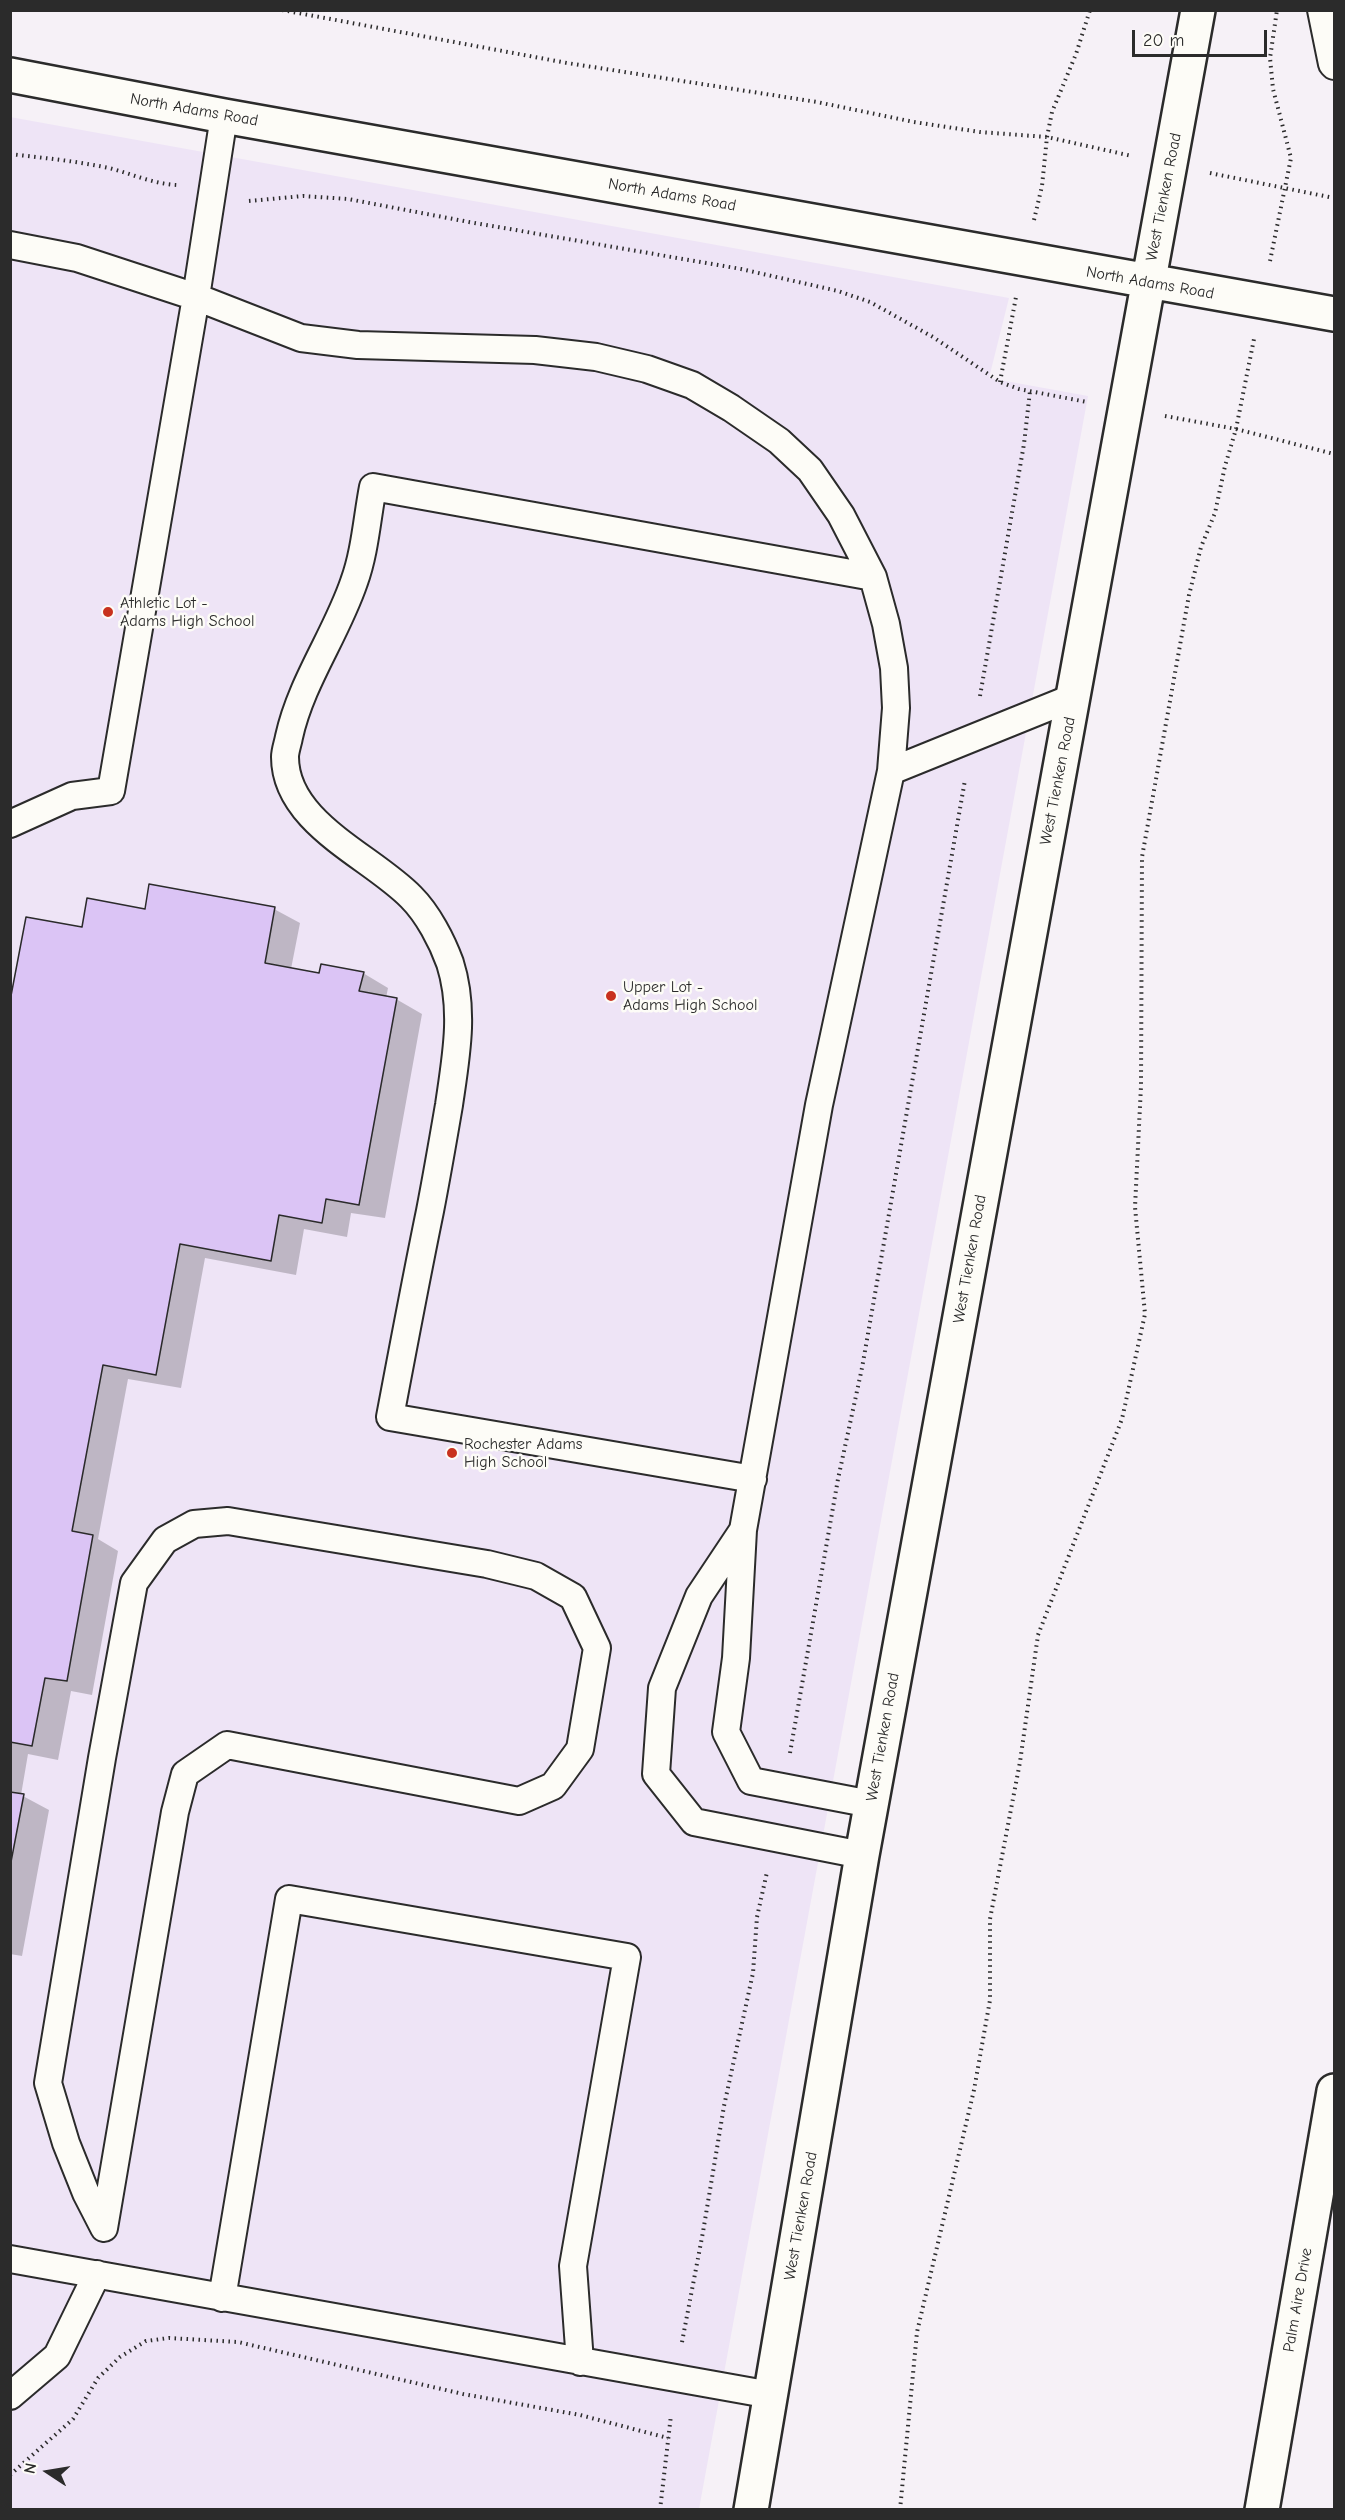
<!DOCTYPE html>
<style>
body{margin:0}
#map{position:relative;width:1345px;height:2520px;overflow:hidden;background:#f6f1f7;font-family:"Comic Neue",sans-serif}
canvas{display:block}
.frame{position:absolute;inset:0;border:12px solid #2b2b2b;pointer-events:none}
.north{position:absolute;left:18px;top:2442px;width:60px;height:60px;-webkit-text-stroke:4px #fdfcf7;paint-order:stroke;rotate:282deg;font-size:16px;font-weight:700;line-height:24px;text-align:center;color:#2b2b2b}
.north::after{content:'';display:block;margin:auto;width:21px;height:27px;background:#2b2b2b;clip-path:polygon(50% 0,100% 100%,50% 72%,0 100%)}
.scale{position:absolute;left:1132px;top:30px;width:135px;height:27px;box-sizing:border-box;border:3px solid #2b2b2b;border-top:0;padding-left:8px;font-size:18px;line-height:21px;white-space:nowrap;color:#2b2b2b;-webkit-text-stroke:4px #fdfcf7;paint-order:stroke}
</style>
<div id="map">
<canvas width="1345" height="2520"></canvas>
<div class="frame"></div>
<div class="north">N</div>
<div class="scale">20 m</div>
</div>
<script>
const context = document.querySelector('canvas').getContext('2d');
context.lineJoin = 'round';
function fillPath(path, color) {
  context.fillStyle = color;
  context.fill(path, 'evenodd');
}
function stroke(path, color, width, dash) {
  context.strokeStyle = color;
  context.lineWidth = width;
  context.lineCap = dash ? 'butt' : 'round';
  context.setLineDash(dash || []);
  context.stroke(path);
}
function label(font, color, halo, rows, align = 'center') {
  context.font = font + ' "Comic Neue",sans-serif';
  context.lineWidth = 5;
  context.setLineDash([]);
  context.textBaseline = 'middle';
  context.strokeStyle = halo;
  context.fillStyle = color;
  for (const [text, x, y, turn = 0] of rows) {
    context.save();
    context.translate(x, y);
    context.rotate((+turn || 0) * Math.PI / 180);
    context.textAlign = isNaN(turn) ? turn : align;
    if (halo) context.strokeText(text, 0, 0);
    context.fillText(text, 0, 0);
    context.restore();
  }
}
const built = new Path2D(`
 M 10,117 L 1009,298 L 989,378 L 1088,396 L 699,2509 L 11,2509 Z`);
const shadow = new Path2D(`
 M 274,909 L 300,923 L 291,969 L 320,975 L 363,973 L 388,988 L 386,998 L 396,999 L 422,1014 L 385,1218 L 351,1213 L 347,1237 L 304,1229 L 296,1275 L 205,1258 L 181,1388 L 128,1379 L 98,1539 L 118,1551 L 92,1695 L 71,1691 L 58,1760 L 28,1754 L 21,1795 L 49,1810 L 22,1956 L 10,1954 L 10,1010 L 83,928 L 146,911 Z`);
const building = new Path2D(`
 M 149,884 L 275,907 L 265,963 L 319,973 L 321,964 L 364,972 L 359,991 L 397,998 L 359,1205 L 326,1199 L 322,1223 L 279,1215 L 271,1261 L 180,1244 L 156,1375 L 103,1365 L 72,1531 L 93,1535 L 67,1681 L 45,1678 L 32,1746 L 10,1742 L 10,1001 L 26,917 L 82,927 L 87,898 L 145,909 Z
 M 10,1792 L 24,1794 L 10,1867 Z`);
const path = new Path2D(`
 M 282,10 L 567,63 L 817,102 L 914,122 L 980,132 L 1047,137 L 1132,156
 M 10,154 C 44,158 76,161 109,168 C 132,174 154,184 177,185
 M 1210,173 L 1334,198
 M 249,201 L 303,196 L 348,199 L 469,222 L 741,269 L 838,291 L 870,302 L 933,337 L 1000,382 L 1019,389 L 1087,402
 M 1034,220 L 1042,186 L 1047,137 L 1052,112 L 1076,54 L 1090,10
 M 1270,261 L 1291,158 L 1273,89 L 1270,58 L 1277,10
 M 1000,382 L 1016,297
 M 1165,416 L 1236,429 L 1254,339
 M 980,696 L 1024,444 L 1030,391
 M 790,1753 L 838,1479 L 862,1368 L 965,780
 M 682,2342 L 703,2232 L 724,2106 L 753,1973 L 757,1917 L 767,1872
 M 10,2475 L 73,2419 L 98,2378 L 120,2357 L 146,2341 L 169,2338 L 238,2342 L 463,2394 L 580,2415 L 668,2438
 M 660,2510 L 671,2415
 M 900,2510 L 917,2332 L 974,2090 L 990,2000 L 990,1919 L 1020,1762 L 1038,1635 L 1122,1419 L 1145,1314 L 1135,1207 L 1141,1086 L 1142,857 L 1189,595 L 1201,547 L 1215,513 L 1225,466 L 1236,429 L 1334,454`);
const lane = new Path2D(`
 M 1321,10 L 1332,64 L 1334,66
 M 10,245 L 77,258 L 196,297 L 301,338 L 358,345 L 535,350 L 596,357 L 647,369 L 692,385 L 731,408 L 779,441 L 810,470 L 841,515 L 873,577 L 886,624 L 894,668 L 896,708 L 891,771 L 819,1105 L 743,1530 L 736,1658 L 726,1732 L 751,1781 L 871,1804
 M 891,771 L 1074,697
 M 10,824 L 72,796 L 111,791 L 196,297 L 224,116
 M 753,1479 L 390,1417 C 403,1348 416,1279 430,1211 C 437,1175 443,1140 449,1105 C 456,1057 465,1010 450,963 C 442,941 428,914 411,897 C 371,856 285,823 285,757 C 285,751 288,743 289,737 C 301,682 336,635 354,582 C 365,552 367,518 373,487 L 873,577
 M 228,1521 L 487,1564 L 536,1576 L 573,1597 L 597,1648 L 580,1749 L 553,1786 L 519,1801 L 227,1745 L 185,1774 L 175,1812 L 104,2228 L 86,2193 L 66,2143 L 48,2083 L 102,1758 L 134,1583 L 165,1540 L 194,1524 Z
 M 743,1530 L 699,1596 L 662,1688 L 656,1774 L 694,1822 L 862,1855
 M 10,2259 L 771,2395
 M 222,2298 L 289,1899 L 627,1957 L 573,2266 L 580,2362
 M 10,2396 L 57,2356 L 97,2274`);
const street = new Path2D(`
 M 1262,2510 L 1334,2091`);
const secondary = new Path2D(`
 M 10,75 L 224,116 L 1334,314
 M 751,2510 L 862,1855 L 1198,10`);
const markers = [
 [108,612,6,"#c8321e"],
 [611,996,6,"#c8321e"],
 [452,1453,6,"#c8321e"]
];
const streetNames = [
 ["North Adams Road",194,110,10],
 ["North Adams Road",672,195,10],
 ["West Tienken Road",1164,197,-79],
 ["North Adams Road",1150,283,10],
 ["West Tienken Road",1058,781,-79],
 ["West Tienken Road",970,1259,-80],
 ["West Tienken Road",883,1737,-80],
 ["West Tienken Road",801,2216,-80],
 ["Palm Aire Drive",1298,2300,-80]
];
const poiNames = [
 ["Athletic Lot -",120,603],
 ["Adams High School",120,621],
 ["Upper Lot -",623,987],
 ["Adams High School",623,1005],
 ["Rochester Adams",464,1444],
 ["High School",464,1462]
];
fillPath(built, '#eee4f6');
fillPath(shadow, '#0003');
fillPath(building, '#dbc4f5');
stroke(building, '#2b2b2b', 1.5);
stroke(lane, '#2b2b2b', 30);
stroke(street, '#2b2b2b', 38);
stroke(secondary, '#2b2b2b', 38);
stroke(path, '#2b2b2b', 4, [1.5, 4.5]);
stroke(lane, '#fdfcf7', 26);
stroke(street, '#fdfcf7', 33);
stroke(secondary, '#fdfcf7', 33);
for (const [x, y, r, color] of markers) {
  const dot = new Path2D();
  dot.arc(x, y, r, 0, 2 * Math.PI);
  context.fillStyle = color;
  context.fill(dot);
  stroke(dot, '#fdfcf7', 2);
}
label('16px', '#2b2b2b', '#fdfcf7', streetNames);
label('16px', '#2b2b2b', '#fdfcf7', poiNames, 'left');
</script>
